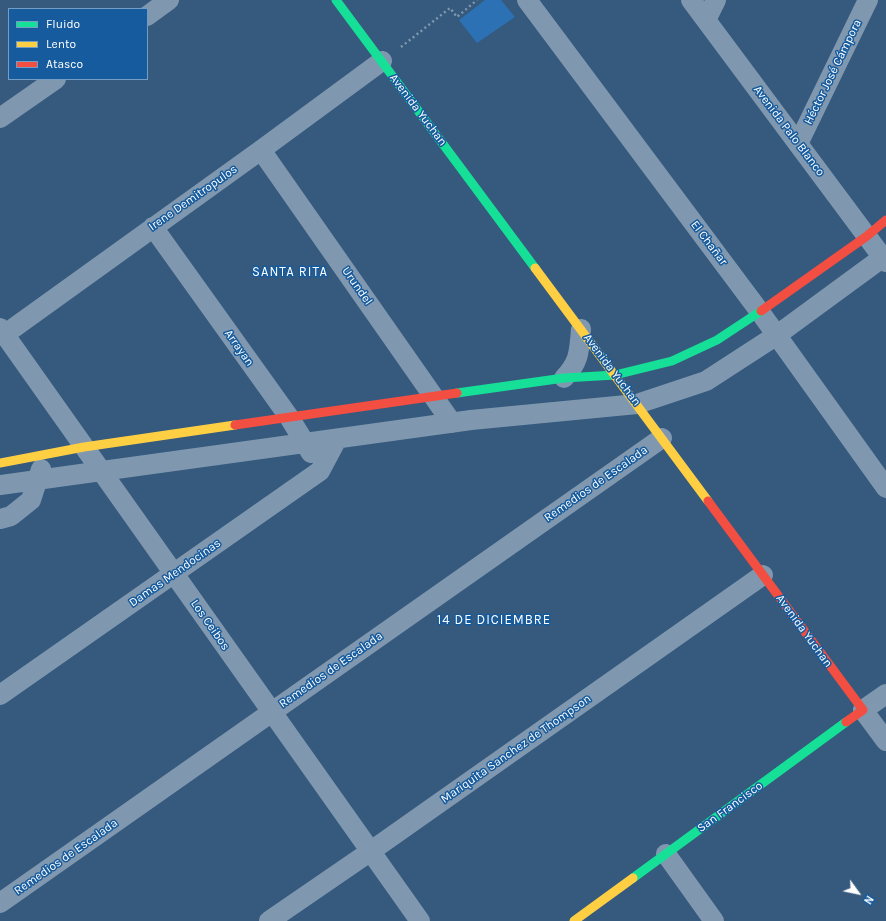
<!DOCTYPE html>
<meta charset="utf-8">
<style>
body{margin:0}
#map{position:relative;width:886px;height:921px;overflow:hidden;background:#355a7e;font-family:Karla,sans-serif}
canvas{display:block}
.legend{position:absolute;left:8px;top:8px;width:140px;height:72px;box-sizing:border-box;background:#165b9d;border:1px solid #739dc4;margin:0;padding:5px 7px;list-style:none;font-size:12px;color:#fff}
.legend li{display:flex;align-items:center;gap:8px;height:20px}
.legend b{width:20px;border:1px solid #739dc4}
.north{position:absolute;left:838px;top:873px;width:40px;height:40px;-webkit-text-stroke:3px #165b9d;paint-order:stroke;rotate:123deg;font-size:11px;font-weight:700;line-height:16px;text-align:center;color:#fff}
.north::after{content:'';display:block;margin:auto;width:14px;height:18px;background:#fff;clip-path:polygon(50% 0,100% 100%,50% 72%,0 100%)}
</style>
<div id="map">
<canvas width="886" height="921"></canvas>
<ul class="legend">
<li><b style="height:5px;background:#16e098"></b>Fluido</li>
<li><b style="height:5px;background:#ffcf43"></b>Lento</li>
<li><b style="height:5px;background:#f24e42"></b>Atasco</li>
</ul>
<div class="north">N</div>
</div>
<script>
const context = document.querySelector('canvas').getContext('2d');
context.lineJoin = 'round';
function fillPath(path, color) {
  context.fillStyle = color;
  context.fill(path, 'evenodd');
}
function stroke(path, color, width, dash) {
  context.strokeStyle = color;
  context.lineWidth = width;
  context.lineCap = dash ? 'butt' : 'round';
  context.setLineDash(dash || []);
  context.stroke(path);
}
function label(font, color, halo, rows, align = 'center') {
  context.font = font + ' Karla,sans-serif';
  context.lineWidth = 3;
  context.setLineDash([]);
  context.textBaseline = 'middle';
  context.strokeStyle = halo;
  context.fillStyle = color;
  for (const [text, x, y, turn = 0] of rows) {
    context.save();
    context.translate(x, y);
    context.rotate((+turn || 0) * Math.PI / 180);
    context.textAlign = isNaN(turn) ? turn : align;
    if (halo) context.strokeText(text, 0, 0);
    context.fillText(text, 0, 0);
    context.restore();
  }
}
const green = new Path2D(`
 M 485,0 L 501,0 L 515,17 L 477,43 L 459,20 Z`);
const path = new Path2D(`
 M 401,47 L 450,8 L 457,17 L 477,0`);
const street = new Path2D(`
 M 527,0 L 760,312 L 886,488
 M 691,0 L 886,262
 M 147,16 L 169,0
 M 706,20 L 716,0
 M 0,118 L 56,79
 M 798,144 L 868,0
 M 261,150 L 452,423
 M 153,227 L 289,417 L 311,453
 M 0,328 L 420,921
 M 4,335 L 261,150 L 382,61
 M 564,378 C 580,361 579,351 581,329
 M 0,485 L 471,420 L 637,404 L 706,381 L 777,335 L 886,255
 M 0,519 L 11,516 L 31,500 L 41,469
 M 886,694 L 863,710 L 886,741
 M 0,695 L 320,471 L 337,439
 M 666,854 L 714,921
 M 0,903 L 662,438
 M 269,921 L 371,851 L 763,575`);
const fast = new Path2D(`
 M 336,0 L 535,268
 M 457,393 L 564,378 L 615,375 L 672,361 L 717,340 L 761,311
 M 633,878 L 846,722`);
const slow = new Path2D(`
 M 535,268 L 708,501
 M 0,463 L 84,447 L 235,425
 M 574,921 L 633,878`);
const jam = new Path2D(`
 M 761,311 L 867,236 L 886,220
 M 235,425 L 457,393
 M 708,501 L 863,710 L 846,722`);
const streetNames = [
 ["Héctor José Cámpora",833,72,-64],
 ["Avenida Yuchan",418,110,53],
 ["Avenida Palo Blanco",789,131,53],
 ["Irene Demitropulos",193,198,-35],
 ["El Chañar",709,243,53],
 ["Urundel",357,286,55],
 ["Arrayan",239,348,55],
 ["Avenida Yuchan",612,370,53],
 ["Remedios de Escalada",596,484,-35],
 ["Damas Mendocinas",175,573,-35],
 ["Los Ceibos",210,625,55],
 ["Avenida Yuchan",804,631,54],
 ["Remedios de Escalada",331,670,-35],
 ["Mariquita Sanchez de Thompson",516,749,-35],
 ["San Francisco",730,807,-36],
 ["Remedios de Escalada",66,857,-35]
];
const neighbourhoodNames = [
 ["SANTA RITA",290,272],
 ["14 DE DICIEMBRE",494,620]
];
fillPath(green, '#2b71b3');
stroke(path, '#8098af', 2.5, [2, 3]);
stroke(street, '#8098af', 20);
stroke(fast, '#16e098', 9);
stroke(slow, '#ffcf43', 9);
stroke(jam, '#f24e42', 9);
label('12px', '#fff', '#165b9d', streetNames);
context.letterSpacing = '1px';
label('13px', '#fff', '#165b9d', neighbourhoodNames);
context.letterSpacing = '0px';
</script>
